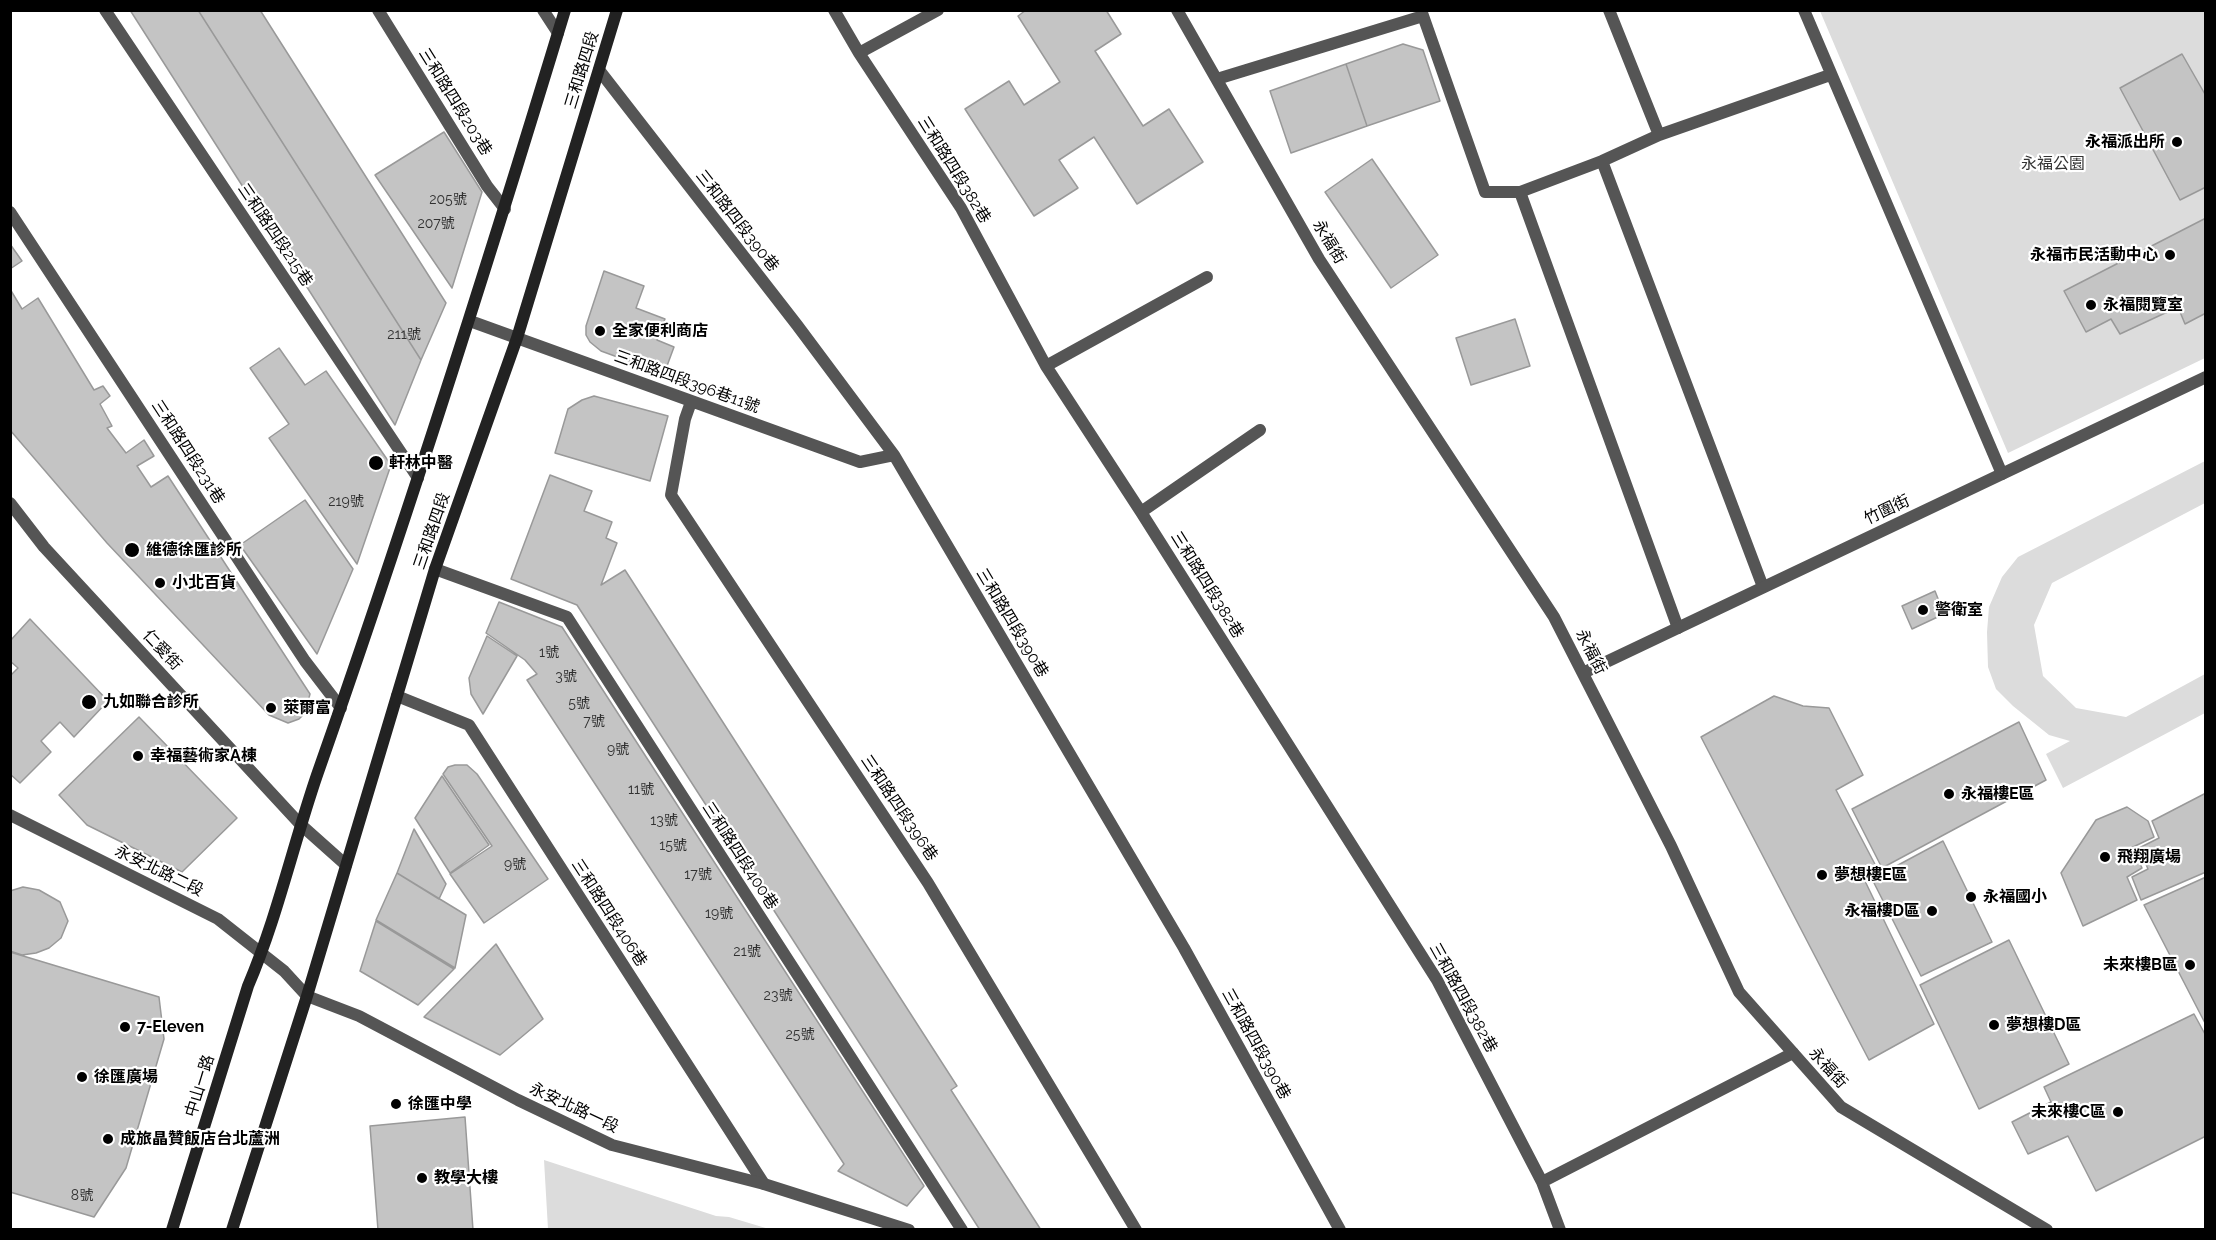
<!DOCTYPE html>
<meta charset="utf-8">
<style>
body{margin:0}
#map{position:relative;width:2216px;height:1240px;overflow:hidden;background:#fff;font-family:Raleway,sans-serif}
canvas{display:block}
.frame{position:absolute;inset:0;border:12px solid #000;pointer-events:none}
</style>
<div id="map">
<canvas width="2216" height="1240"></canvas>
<div class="frame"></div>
</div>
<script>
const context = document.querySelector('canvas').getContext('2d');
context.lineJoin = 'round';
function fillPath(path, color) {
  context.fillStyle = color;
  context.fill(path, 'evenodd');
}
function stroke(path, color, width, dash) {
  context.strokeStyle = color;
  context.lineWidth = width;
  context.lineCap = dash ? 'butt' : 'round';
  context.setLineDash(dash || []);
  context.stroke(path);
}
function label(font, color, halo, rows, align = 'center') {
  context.font = font + ' Raleway,"Noto Sans TC",sans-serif';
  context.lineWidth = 4.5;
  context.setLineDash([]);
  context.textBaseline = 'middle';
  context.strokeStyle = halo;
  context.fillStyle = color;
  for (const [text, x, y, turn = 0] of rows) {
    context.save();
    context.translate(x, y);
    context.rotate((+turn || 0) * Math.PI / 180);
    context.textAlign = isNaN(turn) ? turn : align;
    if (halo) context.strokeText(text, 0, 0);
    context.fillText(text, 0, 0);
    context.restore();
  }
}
const green = new Path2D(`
 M 1820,11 L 2205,11 L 2205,358 L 2008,453 Z
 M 2205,461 L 2205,503 L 2052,583 L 2034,625 L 2043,676 L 2076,708 L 2126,717 L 2205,674 L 2205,713 L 2063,788 L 2046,754 L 2070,741 L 2049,735 L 2013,706 L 1996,689 L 1988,667 L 1987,632 L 1989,607 L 2002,577 L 2018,557 Z
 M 544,1160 L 716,1216 L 729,1217 L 769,1229 L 548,1229 Z`);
const building = new Path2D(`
 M 130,10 L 198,10 L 421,360 L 395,425 Z
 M 198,10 L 260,10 L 446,303 L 421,360 Z
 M 1026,10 L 1106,10 L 1121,34 L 1095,51 L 1143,126 L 1169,109 L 1203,162 L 1137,204 L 1094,137 L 1059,160 L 1078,188 L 1034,216 L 965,109 L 1009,81 L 1024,105 L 1060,82 L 1018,16 Z
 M 1403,44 L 1423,50 L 1440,101 L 1367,126 L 1346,64 Z
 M 2182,54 L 2206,96 L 2206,187 L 2180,200 L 2120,88 Z
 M 1346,64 L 1367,126 L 1291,153 L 1270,91 Z
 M 444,132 L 482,192 L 452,288 L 375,175 Z
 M 1372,159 L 1438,255 L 1391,288 L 1325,192 Z
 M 2206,218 L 2206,313 L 2185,324 L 2178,307 L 2120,334 L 2111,319 L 2086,332 L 2064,291 Z
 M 10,244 L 22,261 L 10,269 Z
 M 604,271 L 644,286 L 636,308 L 665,319 L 657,340 L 674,347 L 664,374 L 601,351 L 590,342 L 586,335 L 586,326 Z
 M 10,289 L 22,309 L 38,298 L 94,390 L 103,386 L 110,396 L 100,404 L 112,426 L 107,428 L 126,453 L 144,440 L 154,456 L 137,466 L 151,487 L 168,476 L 310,694 L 305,713 L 299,719 L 288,723 L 269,715 L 107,543 L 10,430 Z
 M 1515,319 L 1530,366 L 1471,385 L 1456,338 Z
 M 279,348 L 305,385 L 326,371 L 391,465 L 357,564 L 269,438 L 289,424 L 250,368 Z
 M 594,396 L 668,416 L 650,481 L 555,453 L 568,409 L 582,400 Z
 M 550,475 L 592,491 L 584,511 L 612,522 L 606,538 L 617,543 L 601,585 L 625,570 L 957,1086 L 951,1090 L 1041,1230 L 980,1230 L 577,605 L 511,579 Z
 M 305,500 L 353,569 L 317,654 L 240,545 Z
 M 1935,591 L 1944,614 L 1912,629 L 1902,606 Z
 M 499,602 L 562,627 L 924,1186 L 907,1206 L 838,1171 L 844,1164 L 527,680 L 537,674 L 525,660 L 486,633 Z
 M 30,619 L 108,701 L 74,737 L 60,722 L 41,741 L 51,752 L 20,783 L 10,774 L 10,676 L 18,668 L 10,661 L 10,641 Z
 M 487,636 L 517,656 L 483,714 L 471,694 L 469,678 Z
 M 1774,696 L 1803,706 L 1829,708 L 1863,775 L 1836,790 L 1878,870 L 1864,879 L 1934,1024 L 1869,1060 L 1701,737 Z
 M 139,717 L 237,818 L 182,872 L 87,825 L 59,795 Z
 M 2019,722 L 2046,780 L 1882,868 L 1852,809 Z
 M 455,765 L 467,765 L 477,774 L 548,879 L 484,923 L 450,874 L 492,846 L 443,774 L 448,767 Z
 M 442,776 L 489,845 L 450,873 L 415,818 Z
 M 2206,793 L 2206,872 L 2141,900 L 2132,877 L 2148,869 L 2139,848 L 2159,838 L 2152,821 Z
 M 2127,807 L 2148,821 L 2154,837 L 2133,847 L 2142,868 L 2127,877 L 2137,900 L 2083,926 L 2061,873 L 2096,820 Z
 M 414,829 L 446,884 L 439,899 L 397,873 Z
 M 1943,841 L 1992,942 L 1921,976 L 1872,879 Z
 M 397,873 L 466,915 L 455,968 L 376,920 Z
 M 2206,877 L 2206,1025 L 2144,905 Z
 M 23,887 L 39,890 L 60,902 L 68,921 L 61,938 L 49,948 L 36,953 L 22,955 L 10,951 L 10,891 Z
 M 376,921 L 454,969 L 418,1005 L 360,971 Z
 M 2009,940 L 2069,1064 L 1979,1109 L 1920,985 Z
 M 496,944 L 543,1019 L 500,1055 L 424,1017 Z
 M 10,952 L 159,997 L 164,1039 L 126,1168 L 94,1217 L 10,1192 Z
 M 2194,1014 L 2206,1036 L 2206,1136 L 2096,1191 L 2068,1136 L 2028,1154 L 2012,1122 L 2051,1102 L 2044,1087 Z
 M 465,1117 L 473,1230 L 378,1230 L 370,1126 Z`);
const service = new Path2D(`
 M 105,10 L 418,478
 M 378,10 L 487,186 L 505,209
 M 543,10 L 558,33
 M 834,10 L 859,53 L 961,208 L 1046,366 L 1141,512 L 1437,980 L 1542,1182 L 1560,1230
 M 1421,10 L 1485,192 L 1520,192 L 1602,161 L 1659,135 L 1830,75
 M 1609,10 L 1659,135
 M 1804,10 L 2002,474
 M 859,53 L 938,10
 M 599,70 L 797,325 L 894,455 L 1184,948 L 1340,1230
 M 1217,79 L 1423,16
 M 1602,161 L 1763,587
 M 1520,192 L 1678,628
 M 10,212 L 305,661 L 341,708
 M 470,321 L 860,462 L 894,455
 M 1046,366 L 1207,277
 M 691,402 L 685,419 L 671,495 L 928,883 L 1136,1230
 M 1141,512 L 1260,430
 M 435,569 L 567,617 L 962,1230
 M 397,696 L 469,725 L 764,1184
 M 1542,1182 L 1793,1053`);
const minor = new Path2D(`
 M 1177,10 L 1319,259 L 1554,617 L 1671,846 L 1739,992 L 1841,1107 L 2047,1230
 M 1583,673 L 2206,377
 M 10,815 L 218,919 L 284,971 L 307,996 L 359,1016 L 518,1100 L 612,1145 L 764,1184 L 909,1230`);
const tertiary = new Path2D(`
 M 10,503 L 44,547 L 300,824 L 346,865`);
const secondary = new Path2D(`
 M 172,1230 L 248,986 C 277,918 293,845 317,775 C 406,522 487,267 565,10
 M 232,1230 L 307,996 L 435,569 L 517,338 L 617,10`);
const markers = [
 [2177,142,6,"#000"],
 [2170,255,6,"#000"],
 [2091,305,6,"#000"],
 [600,331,6,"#000"],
 [376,463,8,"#000"],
 [132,550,8,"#000"],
 [160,583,6,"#000"],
 [1923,610,6,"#000"],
 [89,702,8,"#000"],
 [271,708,6,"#000"],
 [138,756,6,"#000"],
 [1949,794,6,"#000"],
 [2105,857,6,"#000"],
 [1822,875,6,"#000"],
 [1971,897,6,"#000"],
 [1932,911,6,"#000"],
 [2190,965,6,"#000"],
 [1994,1025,6,"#000"],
 [125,1027,6,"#000"],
 [82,1077,6,"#000"],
 [396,1104,6,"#000"],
 [2118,1112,6,"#000"],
 [108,1139,6,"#000"],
 [422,1178,6,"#000"]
];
const numberNames = [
 ["205號",448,200],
 ["207號",436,224],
 ["211號",404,335],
 ["219號",346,502],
 ["1號",549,653],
 ["3號",566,677],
 ["5號",579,704],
 ["7號",594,722],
 ["9號",618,750],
 ["11號",641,790],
 ["13號",664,821],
 ["15號",673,846],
 ["9號",515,865],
 ["17號",698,875],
 ["19號",719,914],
 ["21號",747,952],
 ["23號",778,996],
 ["25號",800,1035],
 ["8號",82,1196]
];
const streetNames = [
 ["三和路四段",582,70,-73],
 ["三和路四段203巷",455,102,58],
 ["三和路四段382巷",954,170,58],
 ["三和路四段390巷",737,221,52],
 ["三和路四段215巷",275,235,56],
 ["永福街",1329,242,59],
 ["三和路四段396巷11號",687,382,20],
 ["三和路四段231巷",188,452,57],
 ["竹圍街",1887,510,-25],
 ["三和路四段",432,531,-71],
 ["三和路四段382巷",1207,585,58],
 ["三和路四段390巷",1012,623,59],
 ["仁愛街",162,650,47],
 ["永福街",1591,652,63],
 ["三和路四段396巷",899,808,56],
 ["三和路四段400巷",740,856,57],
 ["永安北路二段",159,871,26],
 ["三和路四段406巷",609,913,57],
 ["三和路四段382巷",1463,998,61],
 ["三和路四段390巷",1256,1044,61],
 ["永福街",1828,1068,48],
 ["中山一路",200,1086,-73],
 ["永安北路一段",574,1108,25]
];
const poiNames = [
 ["永福派出所",2165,142,"right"],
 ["永福市民活動中心",2158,255,"right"],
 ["永福閱覽室",2103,305],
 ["全家便利商店",612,331],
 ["軒林中醫",389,463],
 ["維德徐匯診所",146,550],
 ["小北百貨",172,583],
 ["警衛室",1935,610],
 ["九如聯合診所",103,702],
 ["萊爾富",283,708],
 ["幸福藝術家A棟",150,756],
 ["永福樓E區",1961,794],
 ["飛翔廣場",2117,857],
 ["夢想樓E區",1834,875],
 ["永福國小",1983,897],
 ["永福樓D區",1920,911,"right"],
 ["未來樓B區",2178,965,"right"],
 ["夢想樓D區",2006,1025],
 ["7-Eleven",137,1027],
 ["徐匯廣場",94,1077],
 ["徐匯中學",408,1104],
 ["未來樓C區",2106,1112,"right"],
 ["成旅晶贊飯店台北蘆洲",120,1139],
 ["教學大樓",434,1178]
];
const parkNames = [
 ["永福公園",2053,164]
];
fillPath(green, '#dcdcdc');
fillPath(building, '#c4c4c4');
stroke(building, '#999', 1.5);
stroke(service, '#555', 12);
stroke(minor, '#555', 12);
stroke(tertiary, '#555', 12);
stroke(secondary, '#222', 12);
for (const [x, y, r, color] of markers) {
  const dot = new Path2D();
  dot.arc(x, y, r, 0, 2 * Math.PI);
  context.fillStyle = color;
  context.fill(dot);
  stroke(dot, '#fff', 2);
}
label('14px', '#313131', null, numberNames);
label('16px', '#000', '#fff', streetNames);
label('bold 16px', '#000', '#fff', poiNames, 'left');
label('16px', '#333', '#fff', parkNames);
</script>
